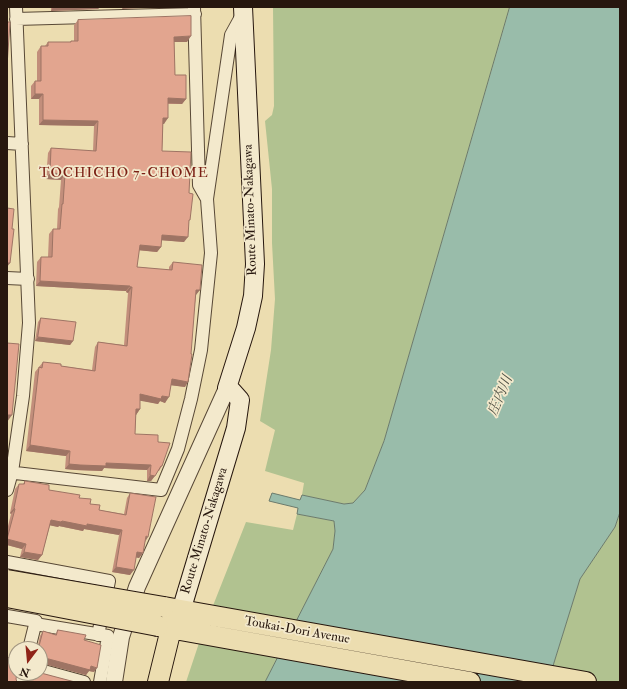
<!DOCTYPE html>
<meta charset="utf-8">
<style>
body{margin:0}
#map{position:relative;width:627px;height:689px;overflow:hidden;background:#ecddb0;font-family:"IM FELL Double Pica",serif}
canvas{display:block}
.frame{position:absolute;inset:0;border:8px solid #27170e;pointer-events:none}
.north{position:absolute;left:8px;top:641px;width:40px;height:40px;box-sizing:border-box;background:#f3e9cc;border:1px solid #a19580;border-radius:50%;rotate:196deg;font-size:11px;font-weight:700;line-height:16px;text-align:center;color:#27170e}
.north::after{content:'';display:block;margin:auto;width:14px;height:18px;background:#8f2418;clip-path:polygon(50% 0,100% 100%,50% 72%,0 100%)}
</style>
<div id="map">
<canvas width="627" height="689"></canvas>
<div class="frame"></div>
<div class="north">N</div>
</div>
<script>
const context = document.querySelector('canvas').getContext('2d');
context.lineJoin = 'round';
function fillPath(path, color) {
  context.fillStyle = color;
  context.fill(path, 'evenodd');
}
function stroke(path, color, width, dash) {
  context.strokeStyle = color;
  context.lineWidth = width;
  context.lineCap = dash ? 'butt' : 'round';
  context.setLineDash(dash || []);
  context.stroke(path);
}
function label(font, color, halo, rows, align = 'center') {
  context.font = font + ' "IM FELL Double Pica","Noto Serif JP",serif';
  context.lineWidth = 3.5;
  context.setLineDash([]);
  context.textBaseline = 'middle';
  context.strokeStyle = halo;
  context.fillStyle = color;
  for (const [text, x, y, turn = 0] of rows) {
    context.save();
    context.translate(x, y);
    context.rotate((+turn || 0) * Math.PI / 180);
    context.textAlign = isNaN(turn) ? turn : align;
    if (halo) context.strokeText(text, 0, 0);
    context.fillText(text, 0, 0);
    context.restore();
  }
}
const green = new Path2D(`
 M 273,7 L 510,7 L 384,441 L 365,490 L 353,503 L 344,504 L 302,495 L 304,483 L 265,471 L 275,430 L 260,421 L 271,350 L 275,299 L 272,243 L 272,189 L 265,121 L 272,115 L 274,106 Z
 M 620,512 L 620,682 L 548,682 L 580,579 L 615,527 Z
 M 297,514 L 334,521 L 335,531 L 333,549 L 265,682 L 186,682 L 203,631 L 246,522 L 293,530 Z`);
const water = new Path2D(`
 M 510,7 L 620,7 L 620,512 L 615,527 L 580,579 L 548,682 L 265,682 L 333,549 L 335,531 L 334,521 L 297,514 L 298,508 L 269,501 L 272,493 L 300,500 L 302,495 L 344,504 L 353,503 L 365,490 L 384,441 Z`);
const minor = new Path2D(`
 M 16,19 L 195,14
 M 7,143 L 22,144
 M 207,199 L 231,35 L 242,15
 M 7,278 L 28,279
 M 7,472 L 161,490 L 178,449 L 191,399 L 201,350 L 211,253 L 207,199 L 199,185 L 194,7
 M 7,490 L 12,472 L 23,396 L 29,323 L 16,7
 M 7,562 L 109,581 L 98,635
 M 7,616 L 36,621 L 29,649
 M 35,624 L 108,636 L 100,682
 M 40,670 L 84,682
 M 20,682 L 23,673`);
const tertiary = new Path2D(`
 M 114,682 L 121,637 L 137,587 L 227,388`);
const secondary = new Path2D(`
 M 181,611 L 236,428 L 240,400 L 232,391 L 227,388 L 246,328 L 253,296 L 255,264 L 243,7`);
const primary = new Path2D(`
 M 164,607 L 586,682
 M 158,626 L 470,682
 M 158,682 L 171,629`);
const primaryBridge = new Path2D(`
 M 7,580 L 164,607
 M 7,597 L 158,626`);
const wall = new Path2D(`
 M 24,7 L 100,7 L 98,9 L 51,11 L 51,7 L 24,8 Z
 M 78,20 L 187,42 L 174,42 L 175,75 L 186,99 L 182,104 L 168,104 L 164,124 L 163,124 L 162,151 L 189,223 L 184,242 L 161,240 L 161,247 L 157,252 L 139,250 L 137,267 L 169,270 L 169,267 L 173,262 L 196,295 L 185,387 L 171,385 L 165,403 L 160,401 L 158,404 L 140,400 L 140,409 L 136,415 L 135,434 L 158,442 L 162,466 L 159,471 L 158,471 L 151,481 L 147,481 L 147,470 L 104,468 L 102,471 L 76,470 L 65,469 L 66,456 L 26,451 L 35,372 L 43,362 L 61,366 L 92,370 L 95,347 L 98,342 L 124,345 L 128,293 L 126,292 L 126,291 L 36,286 L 37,262 L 41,257 L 48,257 L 49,234 L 53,229 L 57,229 L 58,209 L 59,207 L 61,180 L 46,179 L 48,153 L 51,148 L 93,151 L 94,126 L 39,125 L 39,99 L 31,99 L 31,86 L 35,81 L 37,81 L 37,52 L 41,46 L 45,46 L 48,42 L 70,42 L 71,41 L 74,41 L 74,25 Z
 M 41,318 L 73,341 L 70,345 L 35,341 L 38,322 Z
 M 25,481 L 49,490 L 79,498 L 90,504 L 99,510 L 124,514 L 127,498 L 130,493 L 145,542 L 143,553 L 139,558 L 136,557 L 130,575 L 112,572 L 119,535 L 84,529 L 83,531 L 59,526 L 58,527 L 50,525 L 42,555 L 38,560 L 20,557 L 22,549 L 7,545 L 7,530 L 11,514 L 10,513 L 15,489 L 19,484 L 23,484 Z
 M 58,630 L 84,640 L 94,672 L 89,671 L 86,675 L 42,663 L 40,649 L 37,649 L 40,636 L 43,631 L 55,635 Z
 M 30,673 L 40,673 L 75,682 L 28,682 Z`);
const shadedWall = new Path2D(`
 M 25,7 L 51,7 L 24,8 Z
 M 53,7 L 100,7 L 98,9 L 51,11 Z
 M 123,7 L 161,7 L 122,9 Z
 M 191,36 L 187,42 L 170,42 L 174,37 Z
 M 35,94 L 43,94 L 39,99 L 31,99 Z
 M 168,98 L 186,99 L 182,104 L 165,103 Z
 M 163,118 L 168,118 L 164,124 L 159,124 Z
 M 43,120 L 98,121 L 94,126 L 39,125 Z
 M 50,173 L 65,174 L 61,180 L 46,179 Z
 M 162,235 L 188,237 L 184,242 L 158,240 Z
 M 140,245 L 161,247 L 157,252 L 136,250 Z
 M 7,263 L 10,263 L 7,267 Z
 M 40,281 L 130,286 L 126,291 L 36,286 Z
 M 130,287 L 132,287 L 128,293 L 126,292 Z
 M 196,290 L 200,290 L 196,295 Z
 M 38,337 L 73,341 L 70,345 L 35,341 Z
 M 172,379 L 188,382 L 185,387 L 169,385 Z
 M 140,394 L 162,396 L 169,397 L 165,403 L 160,401 L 158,404 L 136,400 Z
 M 136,409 L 140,409 L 136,415 L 132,415 Z
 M 7,415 L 12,415 L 7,422 Z
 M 30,445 L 70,451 L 66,456 L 26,451 Z
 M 106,463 L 151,465 L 147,470 L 104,468 L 102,471 L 76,470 L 65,469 L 69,464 Z
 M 150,475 L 155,476 L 151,481 L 147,481 Z
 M 14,508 L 15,509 L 11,514 L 10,513 Z
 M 51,520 L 87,524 L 122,530 L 119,535 L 84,529 L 83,531 L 59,526 L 58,527 L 48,525 Z
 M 146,536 L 148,537 L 145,542 Z
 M 7,539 L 26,544 L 22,549 L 7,545 Z
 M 24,552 L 42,555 L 38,560 L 20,557 Z
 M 137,552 L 143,553 L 139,558 L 134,557 Z
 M 116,567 L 134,570 L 130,575 L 112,572 Z
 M 42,658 L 91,666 L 97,668 L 94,672 L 89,671 L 86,675 L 40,663 L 40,659 Z`);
const building = new Path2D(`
 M 191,16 L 191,36 L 174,37 L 175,75 L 186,75 L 186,99 L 168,98 L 168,118 L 163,118 L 162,151 L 191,152 L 189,193 L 193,194 L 190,220 L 189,220 L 188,237 L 162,235 L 161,247 L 140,245 L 137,267 L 172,270 L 173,262 L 202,265 L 200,290 L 196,290 L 191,354 L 192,354 L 188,382 L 172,379 L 169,397 L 162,396 L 161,399 L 140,394 L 140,409 L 136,409 L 135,434 L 158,435 L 158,442 L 170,443 L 162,466 L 161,466 L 155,476 L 150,475 L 151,465 L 106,463 L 106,466 L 80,465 L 69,464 L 70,451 L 30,445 L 39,367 L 42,368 L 43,362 L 61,364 L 61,366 L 95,371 L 98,342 L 127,346 L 132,287 L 130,287 L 130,286 L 40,281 L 41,257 L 52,257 L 53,229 L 60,229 L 62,204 L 63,204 L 65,174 L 50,173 L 51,148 L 96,151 L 98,121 L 43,120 L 43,94 L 35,94 L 35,81 L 41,81 L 41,46 L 48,46 L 48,42 L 71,42 L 71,41 L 78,41 L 78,20 Z
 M 7,22 L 10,22 L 7,66 Z
 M 7,208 L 14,209 L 12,229 L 14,229 L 10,263 L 7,263 Z
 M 41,318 L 76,322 L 73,341 L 38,337 Z
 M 7,343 L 19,344 L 12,415 L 7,415 Z
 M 25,481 L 49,485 L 49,490 L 80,495 L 79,498 L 91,499 L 90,504 L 100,505 L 99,510 L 126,515 L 130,493 L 156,497 L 148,537 L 146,536 L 143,553 L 137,552 L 134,570 L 116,567 L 122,530 L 87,524 L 87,526 L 62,521 L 61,522 L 51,520 L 42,555 L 24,552 L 26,544 L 7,539 L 15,509 L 14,508 L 19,484 L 24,484 Z
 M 58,630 L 86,635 L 84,640 L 101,645 L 97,668 L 91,666 L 90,670 L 45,658 L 42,658 L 40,659 L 40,649 L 38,649 L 39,646 L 43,631 L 56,635 Z
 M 7,657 L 16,660 L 16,673 L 17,673 L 16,679 L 17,682 L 7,682 Z
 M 40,672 L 41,673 L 75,682 L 29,682 L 30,680 L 32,673 L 40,673 Z`);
const streetNames = [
 ["Route Minato-Nakagawa",251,210,-92],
 ["Route Minato-Nakagawa",205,531,-73],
 ["Toukai-Dori Avenue",297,631,10]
];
const neighbourhoodNames = [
 ["TOCHICHO 7-CHOME",124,174]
];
const waterNames = [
 ["庄内川",501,396,-67]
];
fillPath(green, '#b1c290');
fillPath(water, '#99bcaa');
stroke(water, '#6b7a6c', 1);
stroke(minor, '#584836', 14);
stroke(tertiary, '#584836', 18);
stroke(secondary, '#27170e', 20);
stroke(primary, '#27170e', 22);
stroke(minor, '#f3e9cc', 12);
stroke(tertiary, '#f3e9cc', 16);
stroke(secondary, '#f3e9cc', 18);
stroke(primary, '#ecddb0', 20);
stroke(primaryBridge, '#27170e', 22, []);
stroke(primaryBridge, '#ecddb0', 20);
fillPath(wall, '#c28e7b');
fillPath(shadedWall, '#9e7464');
fillPath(building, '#e2a58f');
stroke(building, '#9e7464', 1);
label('13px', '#27170e', '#f3e9cc', streetNames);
context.letterSpacing = '1px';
label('14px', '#7a1f14', '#f3e9cc', neighbourhoodNames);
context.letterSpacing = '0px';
label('italic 14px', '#4f5145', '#f3e9cc', waterNames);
</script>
